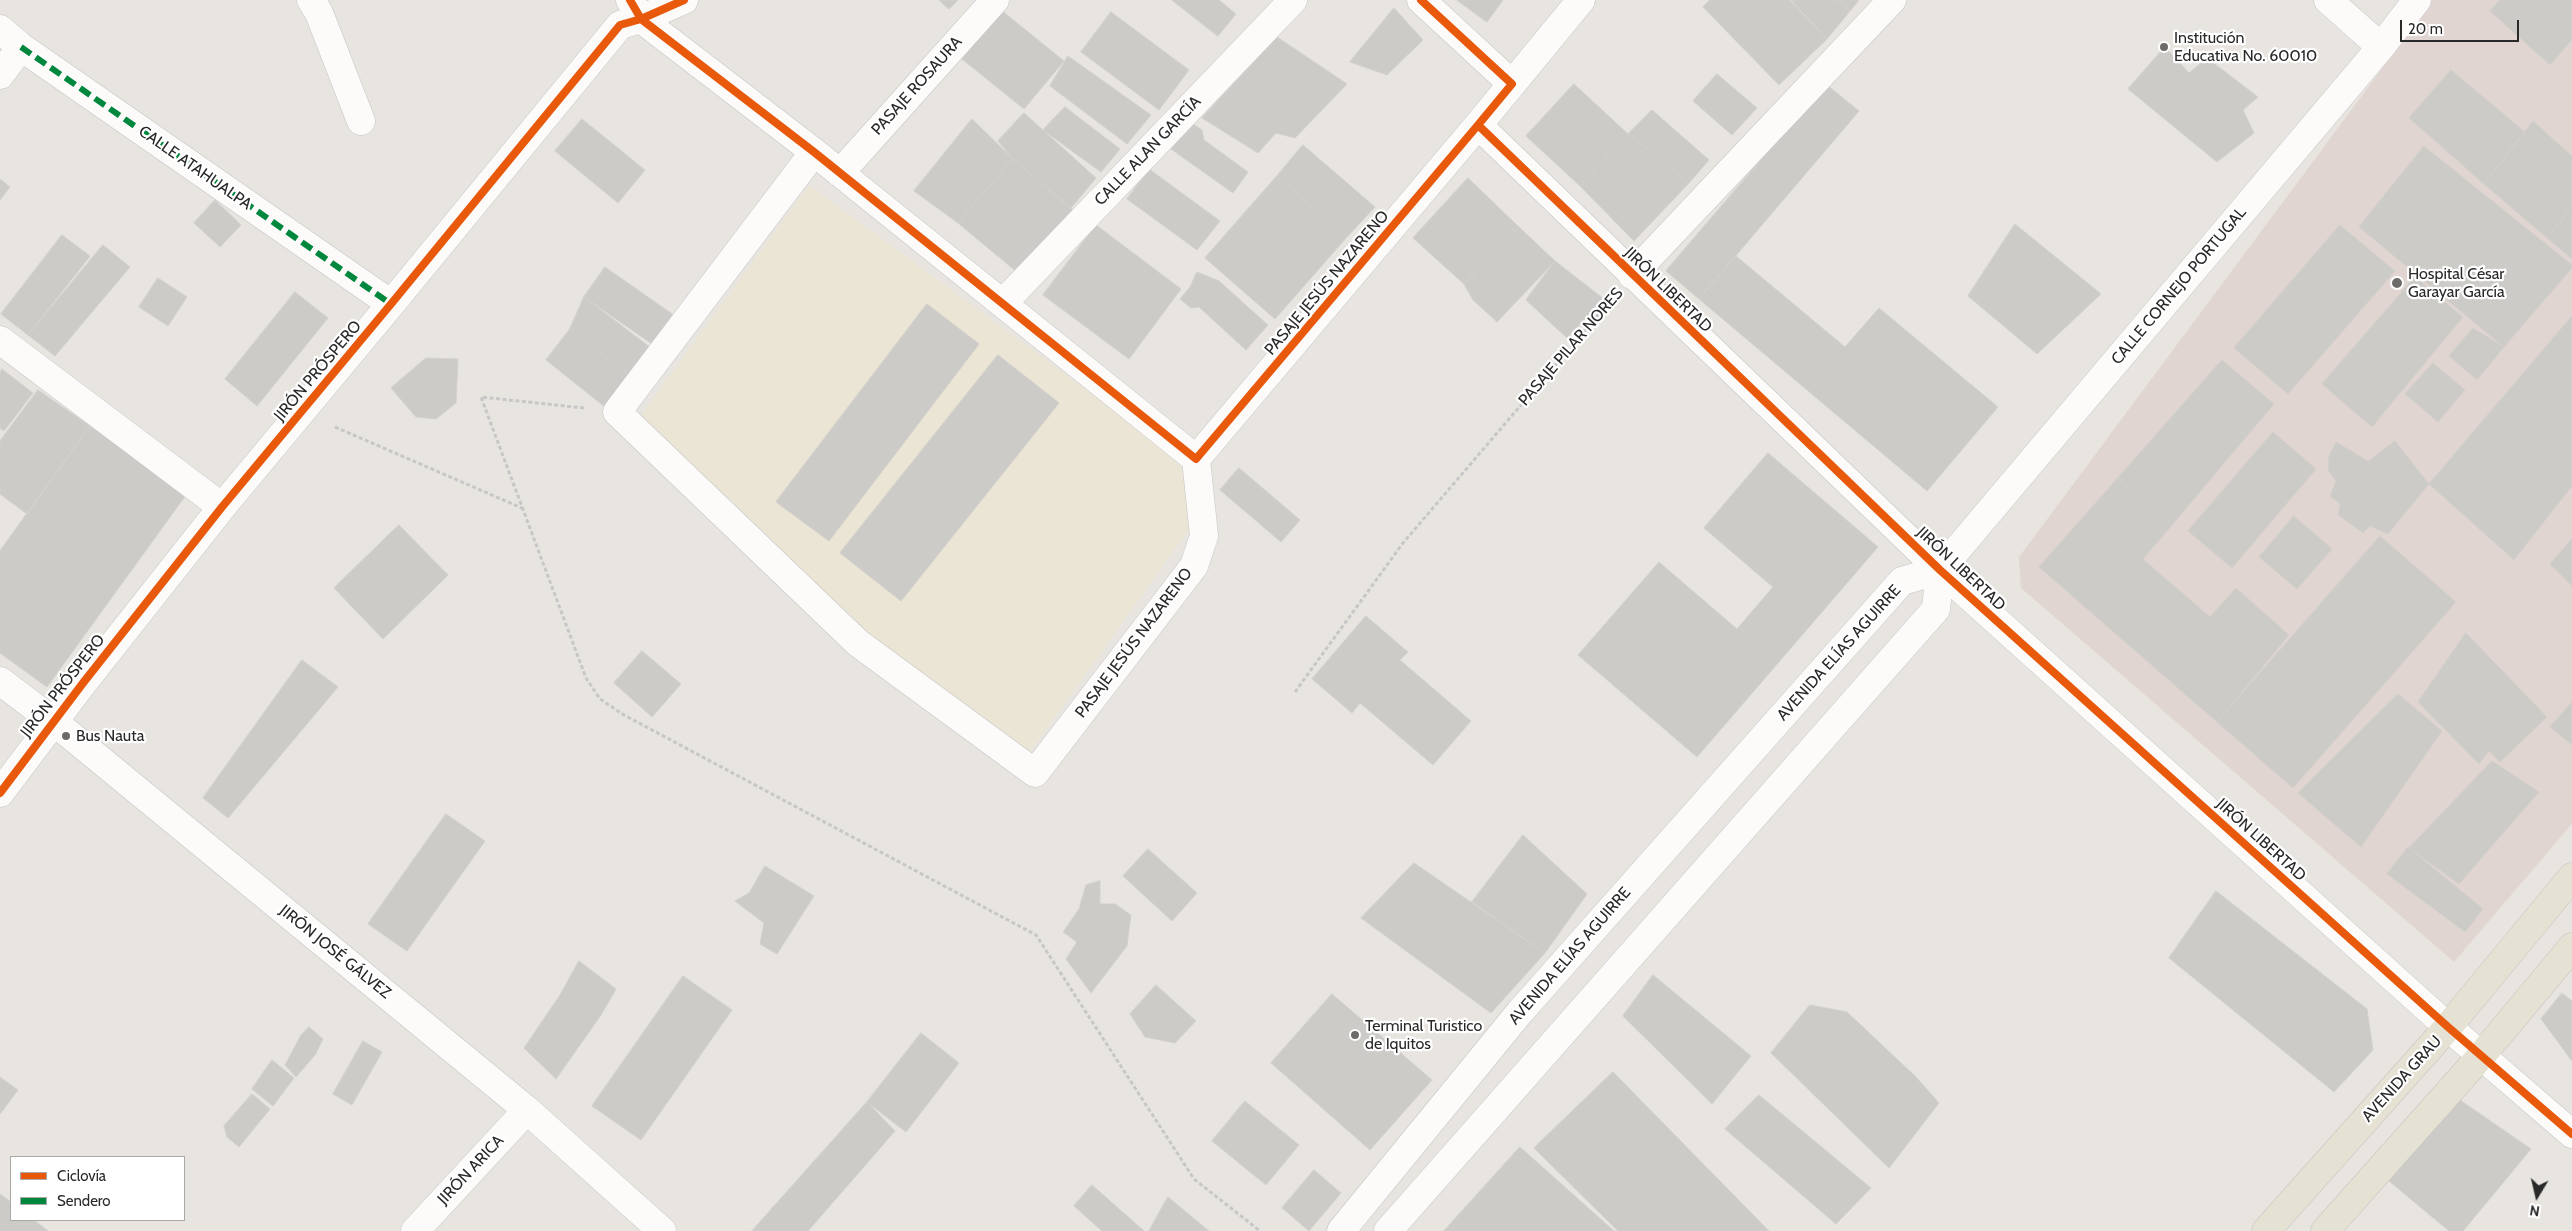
<!DOCTYPE html>
<meta charset="utf-8">
<style>
body{margin:0}
#map{position:relative;width:2572px;height:1231px;overflow:hidden;background:#e8e5e0;font-family:Cabin,sans-serif}
canvas{display:block}
.legend{position:absolute;left:10px;top:1156px;width:175px;height:65px;box-sizing:border-box;background:#fff;border:1px solid #a9a9a9;margin:0;padding:6px 9px;list-style:none;font-size:15px;color:#292929}
.legend li{display:flex;align-items:center;gap:10px;height:25px}
.legend b{width:25px;border:1px solid #a9a9a9}
.north{position:absolute;left:2512px;top:1171px;width:50px;height:50px;-webkit-text-stroke:4px #fff;paint-order:stroke;rotate:189deg;font-size:14px;font-weight:700;line-height:20px;text-align:center;color:#292929}
.north::after{content:'';display:block;margin:auto;width:18px;height:22px;background:#292929;clip-path:polygon(50% 0,100% 100%,50% 72%,0 100%)}
.scale{position:absolute;left:2400px;top:20px;width:119px;height:22px;box-sizing:border-box;border:2px solid #292929;border-top:0;padding-left:6px;font-size:15px;line-height:18px;white-space:nowrap;color:#292929;-webkit-text-stroke:4px #fff;paint-order:stroke}
</style>
<div id="map">
<canvas width="2572" height="1231"></canvas>
<ul class="legend">
<li><b style="height:6px;background:#e8590c"></b>Ciclovía</li>
<li><b style="height:6px;background:#00873e"></b>Sendero</li>
</ul>
<div class="north">N</div>
<div class="scale">20 m</div>
</div>
<script>
const context = document.querySelector('canvas').getContext('2d');
context.lineJoin = 'round';
function fillPath(path, color) {
  context.fillStyle = color;
  context.fill(path, 'evenodd');
}
function stroke(path, color, width, dash) {
  context.strokeStyle = color;
  context.lineWidth = width;
  context.lineCap = dash ? 'butt' : 'round';
  context.setLineDash(dash || []);
  context.stroke(path);
}
function label(font, color, halo, rows, align = 'center') {
  context.font = font + ' Cabin,sans-serif';
  context.lineWidth = 4.5;
  context.setLineDash([]);
  context.textBaseline = 'middle';
  context.strokeStyle = halo;
  context.fillStyle = color;
  for (const [text, x, y, turn = 0] of rows) {
    context.save();
    context.translate(x, y);
    context.rotate((+turn || 0) * Math.PI / 180);
    context.textAlign = isNaN(turn) ? turn : align;
    if (halo) context.strokeText(text, 0, 0);
    context.fillText(text, 0, 0);
    context.restore();
  }
}
const education = new Path2D(`
 M 809,185 L 1180,459 L 1195,521 L 1030,752 L 886,650 L 835,610 L 638,419 Z`);
const medical = new Path2D(`
 M 2433,0 L 2572,0 L 2572,824 L 2454,962 L 2021,588 L 2019,557 Z`);
const building = new Path2D(`
 M 939,0 L 958,0 L 949,9 Z
 M 1172,0 L 1219,0 L 1236,14 L 1218,36 Z
 M 1457,0 L 1503,0 L 1487,22 Z
 M 1710,0 L 1789,0 L 1827,39 L 1779,85 L 1703,7 Z
 M 1791,0 L 1839,0 L 1850,11 L 1827,39 Z
 M 1839,0 L 1859,0 L 1850,11 Z
 M 2500,0 L 2572,0 L 2572,40 L 2550,65 L 2490,11 Z
 M 996,6 L 1064,61 L 1024,109 L 957,55 Z
 M 1394,8 L 1423,40 L 1387,75 L 1350,62 Z
 M 1111,12 L 1189,70 L 1159,110 L 1081,52 Z
 M 1277,37 L 1347,84 L 1295,138 L 1276,133 L 1258,153 L 1202,118 Z
 M 2165,47 L 2189,73 L 2207,58 L 2258,97 L 2243,110 L 2254,133 L 2217,162 L 2128,89 Z
 M 1068,56 L 1151,115 L 1127,144 L 1050,86 Z
 M 2451,70 L 2525,132 L 2484,184 L 2409,118 Z
 M 1717,74 L 1757,108 L 1732,135 L 1693,101 Z
 M 1574,84 L 1628,134 L 1580,186 L 1526,136 Z
 M 1826,84 L 1859,111 L 1699,299 L 1666,271 Z
 M 1065,107 L 1120,149 L 1101,172 L 1043,130 Z
 M 1652,110 L 1709,160 L 1689,183 L 1628,134 Z
 M 1024,113 L 1096,178 L 1071,208 L 1013,159 L 998,141 Z
 M 582,119 L 645,170 L 618,203 L 555,151 Z
 M 972,119 L 1013,159 L 958,223 L 914,191 Z
 M 2533,121 L 2572,156 L 2572,208 L 2547,238 L 2484,184 Z
 M 1190,122 L 1202,130 L 1204,140 L 1248,172 L 1233,193 L 1171,149 Z
 M 1628,134 L 1689,183 L 1634,241 L 1580,186 Z
 M 1303,145 L 1375,207 L 1347,237 L 1277,176 Z
 M 2424,146 L 2572,265 L 2572,268 L 2504,347 L 2359,227 Z
 M 1013,159 L 1073,210 L 1018,273 L 958,223 Z
 M 1149,169 L 1220,221 L 1197,250 L 1127,199 Z
 M 1277,176 L 1347,237 L 1275,319 L 1205,258 Z
 M 1468,178 L 1519,227 L 1464,284 L 1413,238 Z
 M 0,179 L 10,187 L 0,200 Z
 M 215,200 L 241,225 L 220,247 L 194,223 Z
 M 2572,208 L 2572,259 L 2547,238 Z
 M 2015,224 L 2101,294 L 2037,354 L 1968,296 Z
 M 1096,225 L 1181,289 L 1129,359 L 1043,295 Z
 M 2340,225 L 2395,271 L 2288,394 L 2234,348 Z
 M 1519,227 L 1555,261 L 1497,322 L 1473,300 L 1464,284 Z
 M 62,235 L 90,256 L 28,335 L 1,314 Z
 M 103,245 L 130,267 L 55,356 L 28,335 Z
 M 1736,256 L 1845,347 L 1879,308 L 1998,407 L 1927,491 L 1699,299 Z
 M 1555,261 L 1604,299 L 1567,338 L 1526,300 Z
 M 605,267 L 675,316 L 655,346 L 584,297 Z
 M 1197,272 L 1219,281 L 1268,325 L 1246,350 L 1199,307 L 1191,308 L 1180,299 L 1190,287 Z
 M 2415,277 L 2463,317 L 2372,427 L 2322,384 Z
 M 158,278 L 187,297 L 168,326 L 139,307 Z
 M 295,292 L 328,318 L 257,406 L 225,379 Z
 M 584,297 L 651,348 L 630,376 L 570,329 Z
 M 927,304 L 979,344 L 829,541 L 776,502 Z
 M 2572,316 L 2572,486 L 2514,560 L 2429,484 Z
 M 2473,328 L 2504,347 L 2477,380 L 2449,356 Z
 M 570,329 L 630,376 L 605,407 L 546,360 Z
 M 998,355 L 1059,403 L 901,601 L 840,553 Z
 M 426,358 L 458,359 L 456,403 L 436,419 L 416,417 L 391,388 Z
 M 2222,360 L 2274,404 L 2172,525 L 2118,478 Z
 M 2433,363 L 2465,390 L 2438,422 L 2405,394 Z
 M 2,369 L 33,393 L 4,431 L 0,428 L 0,372 Z
 M 38,390 L 90,426 L 27,514 L 0,494 L 0,441 Z
 M 90,426 L 186,495 L 47,687 L 0,653 L 0,551 Z
 M 2273,432 L 2316,469 L 2232,568 L 2188,531 Z
 M 2395,441 L 2429,484 L 2388,534 L 2370,526 L 2363,533 L 2338,515 L 2340,504 L 2330,496 L 2336,481 L 2328,470 L 2329,456 L 2336,442 L 2368,461 Z
 M 1768,453 L 1878,547 L 1697,757 L 1578,655 L 1659,562 L 1737,629 L 1773,587 L 1704,528 Z
 M 1239,468 L 1300,520 L 1281,542 L 1220,490 Z
 M 2118,478 L 2172,525 L 2143,559 L 2210,617 L 2236,588 L 2289,635 L 2217,722 L 2039,567 Z
 M 2294,516 L 2332,549 L 2297,589 L 2259,557 Z
 M 399,525 L 448,575 L 383,639 L 334,588 Z
 M 2380,536 L 2456,602 L 2293,788 L 2217,722 Z
 M 2572,539 L 2572,586 L 2550,564 Z
 M 1366,616 L 1408,652 L 1400,660 L 1471,721 L 1433,765 L 1360,703 L 1352,713 L 1312,679 Z
 M 2466,633 L 2547,717 L 2500,762 L 2489,751 L 2479,764 L 2418,702 Z
 M 642,651 L 681,684 L 652,717 L 614,683 Z
 M 302,660 L 338,687 L 228,818 L 203,798 Z
 M 2398,694 L 2442,731 L 2361,847 L 2298,793 Z
 M 2572,702 L 2572,745 L 2550,727 Z
 M 2492,761 L 2539,792 L 2459,884 L 2409,848 Z
 M 446,814 L 485,841 L 407,951 L 368,924 Z
 M 1523,835 L 1587,894 L 1545,953 L 1472,902 Z
 M 2408,847 L 2483,909 L 2465,932 L 2387,874 Z
 M 1148,849 L 1197,893 L 1172,921 L 1123,876 Z
 M 1414,863 L 1545,953 L 1491,1013 L 1361,918 Z
 M 765,866 L 814,896 L 777,954 L 760,944 L 764,923 L 735,901 L 749,893 Z
 M 1100,881 L 1100,904 L 1115,904 L 1131,915 L 1127,946 L 1091,993 L 1066,959 L 1077,942 L 1063,932 L 1079,909 L 1086,885 Z
 M 2216,891 L 2367,1009 L 2373,1050 L 2334,1092 L 2169,958 Z
 M 579,961 L 616,989 L 601,1015 L 556,1079 L 524,1048 L 560,995 Z
 M 1653,975 L 1751,1056 L 1712,1104 L 1623,1016 Z
 M 683,976 L 732,1010 L 641,1140 L 592,1106 Z
 M 1156,985 L 1196,1021 L 1175,1043 L 1145,1037 L 1130,1014 Z
 M 2562,993 L 2572,1001 L 2572,1061 L 2541,1019 Z
 M 1332,994 L 1432,1080 L 1370,1150 L 1271,1063 Z
 M 1810,1005 L 1847,1012 L 1916,1077 L 1939,1103 L 1889,1168 L 1771,1053 Z
 M 309,1027 L 323,1039 L 315,1055 L 296,1077 L 285,1065 L 301,1035 Z
 M 921,1033 L 959,1063 L 906,1132 L 867,1102 Z
 M 363,1041 L 382,1052 L 352,1105 L 333,1094 Z
 M 272,1060 L 294,1078 L 273,1106 L 252,1089 Z
 M 1613,1072 L 1769,1231 L 1618,1231 L 1534,1148 Z
 M 0,1077 L 18,1090 L 0,1114 Z
 M 252,1094 L 270,1109 L 239,1147 L 227,1137 L 224,1126 Z
 M 1759,1095 L 1871,1188 L 1836,1224 L 1725,1129 Z
 M 2457,1098 L 2531,1149 L 2463,1231 L 2449,1231 L 2389,1181 Z
 M 1245,1101 L 1299,1145 L 1266,1185 L 1212,1141 Z
 M 867,1102 L 895,1131 L 808,1231 L 752,1231 Z
 M 1520,1147 L 1614,1231 L 1444,1231 Z
 M 1314,1170 L 1341,1193 L 1309,1231 L 1282,1208 Z
 M 1092,1185 L 1144,1231 L 1102,1231 L 1074,1206 Z
 M 0,1194 L 11,1202 L 11,1220 L 34,1220 L 48,1231 L 0,1231 Z
 M 1168,1197 L 1209,1231 L 1149,1231 Z`);
const path = new Path2D(`
 M 584,408 L 481,397 L 586,678 L 600,699 L 624,715 L 1036,935 L 1194,1179 L 1260,1231
 M 335,427 L 522,508
 M 1295,692 L 1403,543 L 1610,301`);
const minor = new Path2D(`
 M 311,0 L 319,13 L 361,121
 M 630,0 L 641,19 L 814,152 L 1196,459
 M 1421,0 L 1512,84 L 1478,125 L 1940,570 L 2448,1027 L 2572,1134
 M 2328,0 L 2381,47
 M 0,29 L 21,47 L 391,304
 M 0,75 L 21,47
 M 1512,84 L 1581,0
 M 814,152 L 617,412 L 858,643 L 1035,773 L 1194,566 L 1204,536 L 1196,459 L 1478,125
 M 840,173 L 995,0
 M 1632,275 L 1892,0
 M 1003,303 L 1293,0
 M 0,340 L 222,507
 M 1940,570 L 2381,47 L 2417,0
 M 0,681 L 53,721 L 527,1110 L 662,1231
 M 0,793 L 83,683 L 222,507 L 391,304 L 620,25 L 641,19 L 684,0
 M 415,1231 L 527,1110
 M 1341,1231 L 1520,1012 L 1902,581 L 1940,570
 M 1388,1231 L 1936,609 L 1940,570`);
const major = new Path2D(`
 M 2266,1231 L 2448,1027 L 2572,877
 M 2325,1231 L 2481,1056 L 2572,947`);
const quiet = new Path2D(`
 M 21,47 L 391,304`);
const cycleway = new Path2D(`
 M 630,0 L 641,19 L 814,152 L 1196,459 L 1478,125
 M 1421,0 L 1512,84 L 1478,125 L 1940,570 L 2448,1027 L 2572,1134
 M 0,793 L 83,683 L 222,507 L 391,304 L 620,25 L 641,19 L 684,0`);
const markers = [
 [2164,47,5,"#6c6b69"],
 [2397,283,6,"#6c6b69"],
 [66,736,5,"#6c6b69"],
 [1355,1035,5,"#6c6b69"]
];
const poiNames = [
 ["Institución",2174,38],
 ["Educativa No. 60010",2174,56],
 ["Hospital César",2408,274],
 ["Garayar García",2408,292],
 ["Bus Nauta",76,736],
 ["Terminal Turistico",1365,1026],
 ["de Iquitos",1365,1044]
];
const streetNames = [
 ["PASAJE ROSAURA",917,86,-48],
 ["CALLE ALAN GARCÍA",1148,151,-46],
 ["CALLE ATAHUALPA",195,168,35],
 ["PASAJE JESÚS NAZARENO",1327,283,-50],
 ["CALLE CORNEJO PORTUGAL",2179,286,-50],
 ["JIRÓN LIBERTAD",1668,290,44],
 ["PASAJE PILAR NORES",1571,347,-49],
 ["JIRÓN PRÓSPERO",318,371,-50],
 ["JIRÓN LIBERTAD",1961,569,43],
 ["PASAJE JESÚS NAZARENO",1134,643,-53],
 ["AVENIDA ELÍAS AGUIRRE",1839,653,-48],
 ["JIRÓN PRÓSPERO",63,686,-52],
 ["JIRÓN LIBERTAD",2261,840,42],
 ["JIRÓN JOSÉ GÁLVEZ",335,952,39],
 ["AVENIDA ELÍAS AGUIRRE",1570,956,-49],
 ["AVENIDA GRAU",2402,1079,-48],
 ["JIRÓN ARICA",471,1170,-47]
];
fillPath(education, '#eae5d5');
fillPath(medical, '#e1d5d2');
fillPath(building, '#cdcbc7');
stroke(building, '#d3d0cc', 1);
stroke(minor, '#c5c4c5', 29);
stroke(major, '#c4c3c1', 29);
stroke(path, '#c8c7c7', 3, [4, 2.5]);
stroke(minor, '#fcfbfa', 28);
stroke(major, '#e5e2d4', 28);
stroke(quiet, '#00873e', 6, [12, 6]);
stroke(cycleway, '#e8590c', 8);
for (const [x, y, r, color] of markers) {
  const dot = new Path2D();
  dot.arc(x, y, r, 0, 2 * Math.PI);
  context.fillStyle = color;
  context.fill(dot);
  stroke(dot, '#fff', 2);
}
label('16px', '#292929', '#fff', poiNames, 'left');
label('16px', '#292929', '#fff', streetNames);
</script>
